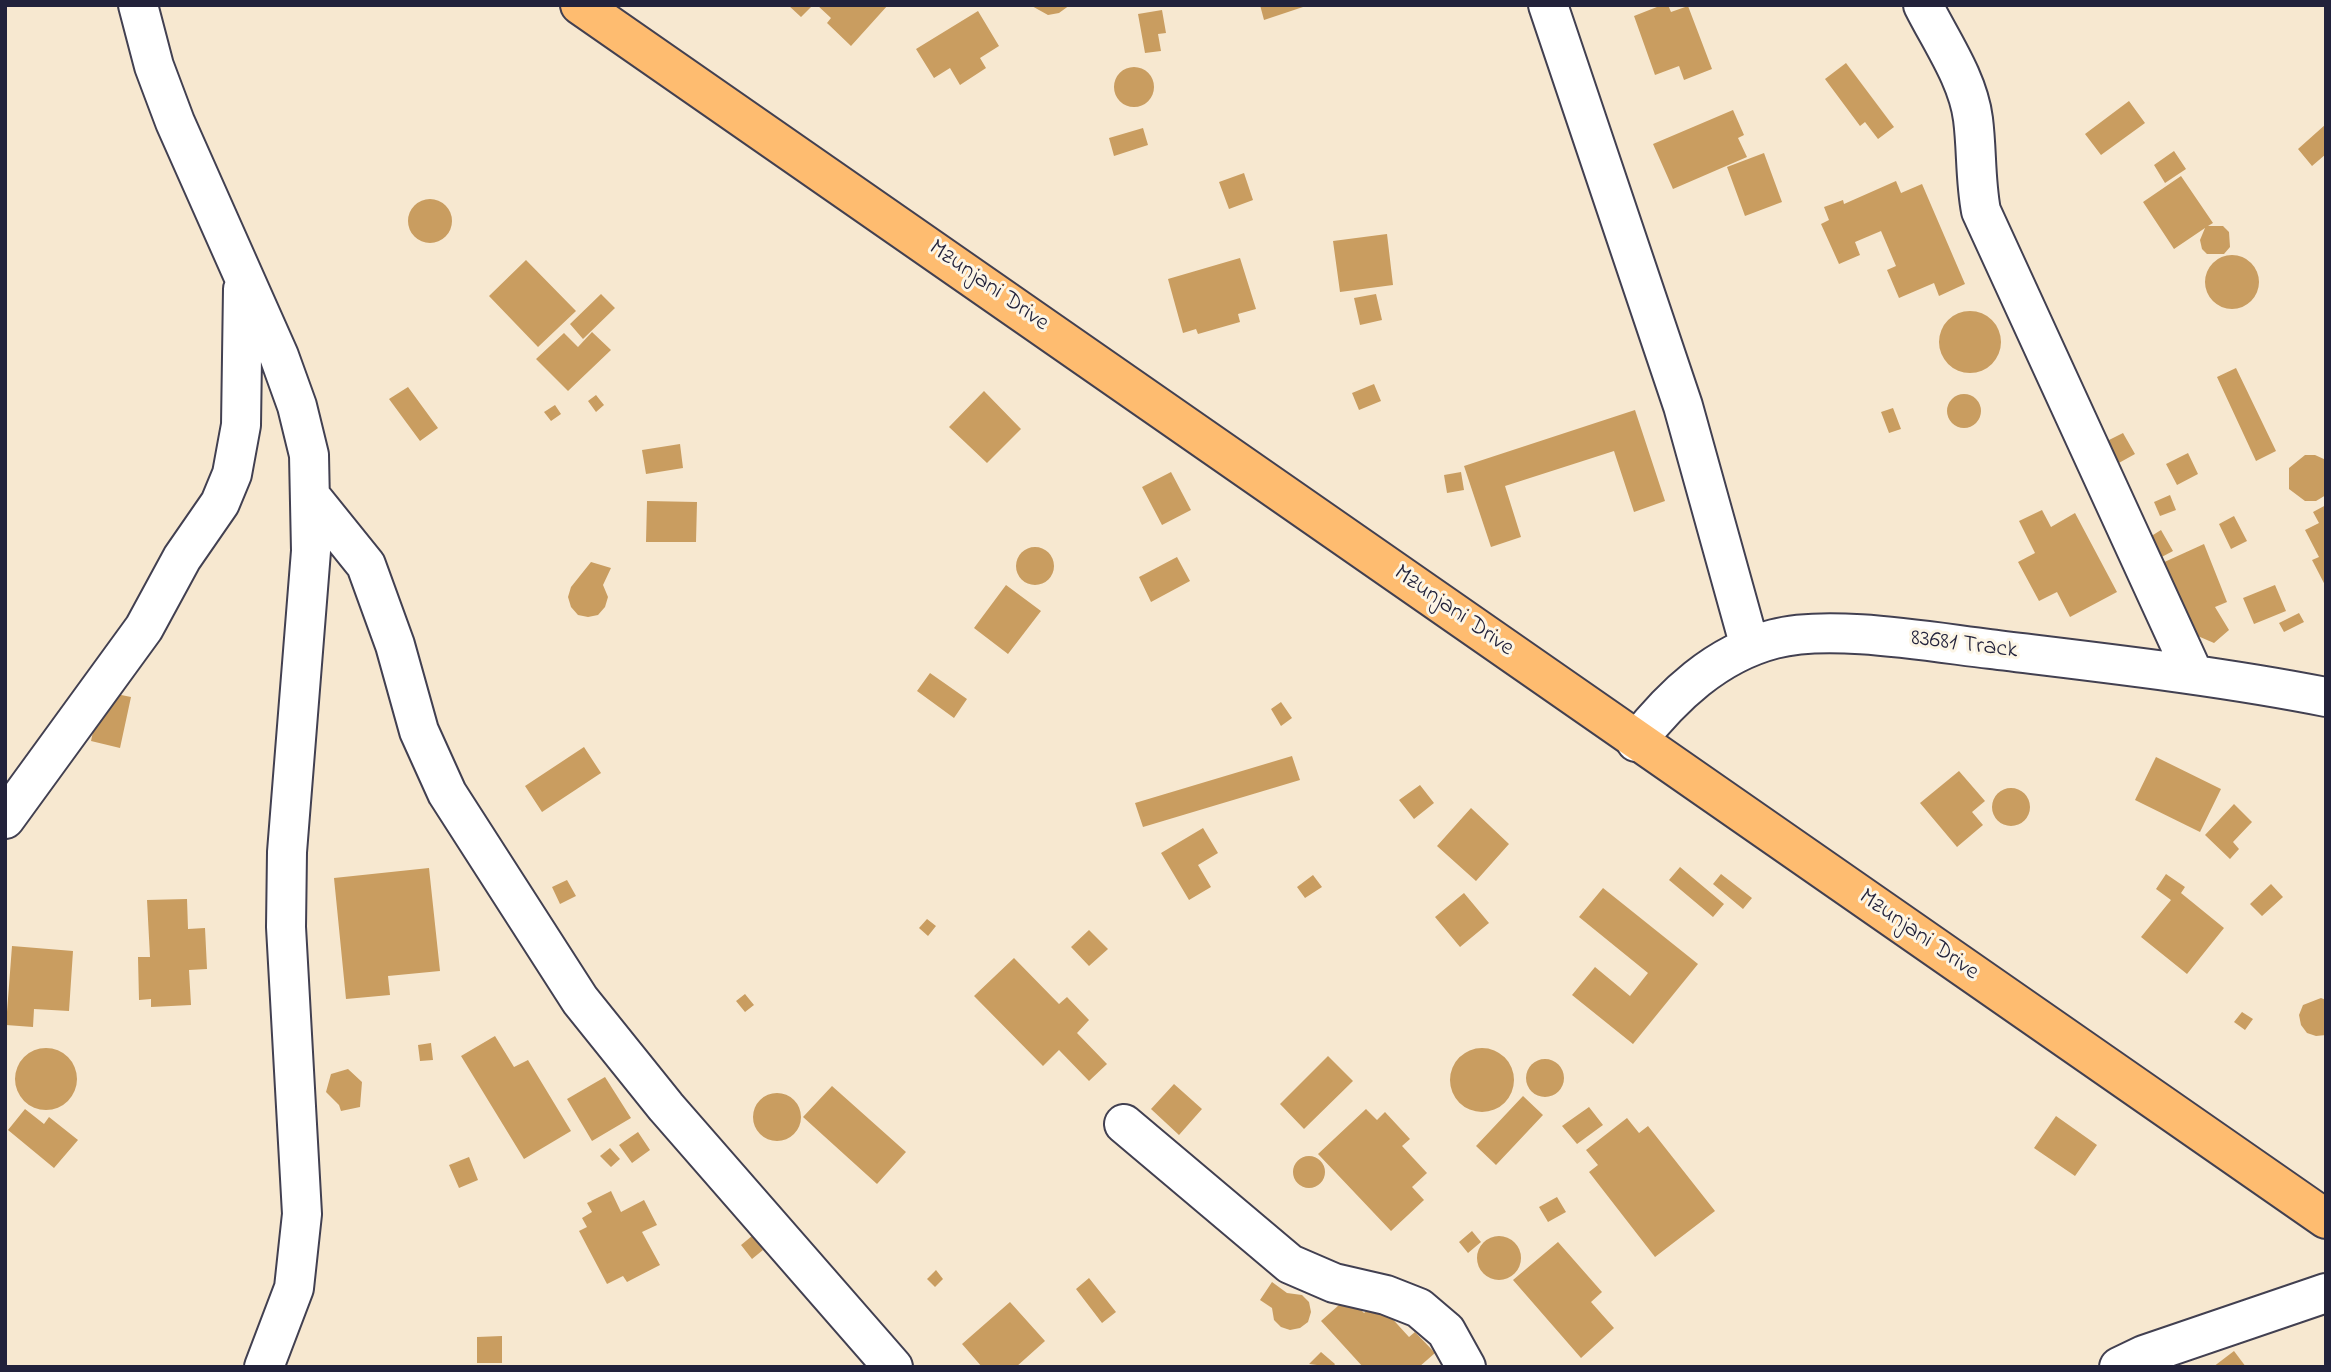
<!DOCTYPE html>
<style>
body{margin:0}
#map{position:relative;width:2331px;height:1372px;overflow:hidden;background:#f7e8d0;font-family:"Indie Flower",sans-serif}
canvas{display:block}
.frame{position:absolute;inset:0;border:7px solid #22223b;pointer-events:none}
</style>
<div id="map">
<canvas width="2331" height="1372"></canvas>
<div class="frame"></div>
</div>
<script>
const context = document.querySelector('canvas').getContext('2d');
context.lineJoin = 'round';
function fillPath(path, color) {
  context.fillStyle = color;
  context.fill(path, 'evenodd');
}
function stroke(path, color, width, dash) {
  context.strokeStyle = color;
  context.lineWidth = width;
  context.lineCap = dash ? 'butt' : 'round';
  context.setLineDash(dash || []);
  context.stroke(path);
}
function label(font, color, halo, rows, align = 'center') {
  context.font = font + ' "Indie Flower",sans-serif';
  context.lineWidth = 6;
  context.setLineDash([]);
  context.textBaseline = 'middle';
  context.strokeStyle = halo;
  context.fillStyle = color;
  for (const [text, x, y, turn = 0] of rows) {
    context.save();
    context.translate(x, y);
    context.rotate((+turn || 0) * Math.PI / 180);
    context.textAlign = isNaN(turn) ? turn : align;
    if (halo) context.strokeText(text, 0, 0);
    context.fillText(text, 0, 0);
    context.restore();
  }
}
const building = new Path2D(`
 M 788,5 L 813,5 L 801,17 Z
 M 817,5 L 888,5 L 851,46 L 827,23 L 831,18 Z
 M 1030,5 L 1070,5 L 1059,13 L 1048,15 Z
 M 1260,5 L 1306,5 L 1306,6 L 1264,20 Z
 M 1662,5 L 1668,5 L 1671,12 L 1688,6 L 1712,69 L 1684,80 L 1679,66 L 1655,75 L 1634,16 Z
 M 1162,10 L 1166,33 L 1158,34 L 1161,51 L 1145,53 L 1138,14 Z
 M 978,11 L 999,46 L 980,58 L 986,68 L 960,85 L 950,68 L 934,78 L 916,49 Z
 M 1846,63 L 1894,127 L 1878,139 L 1865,122 L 1860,126 L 1825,79 Z
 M1114 87a20 20 0 1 1 40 0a20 20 0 1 1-40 0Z
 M 2129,101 L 2145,123 L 2101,155 L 2085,134 Z
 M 1733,110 L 1744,135 L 1738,138 L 1747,157 L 1673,189 L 1653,144 Z
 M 2326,124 L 2326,154 L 2312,166 L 2298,149 Z
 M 1143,128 L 1148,145 L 1114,156 L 1109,138 Z
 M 2174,151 L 2186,169 L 2165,183 L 2154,165 Z
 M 1764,153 L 1782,202 L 1745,216 L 1727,167 Z
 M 1244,173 L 1253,200 L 1229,209 L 1219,182 Z
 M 2181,176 L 2213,223 L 2208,226 L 2223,226 L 2229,232 L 2230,247 L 2224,254 L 2207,254 L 2202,249 L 2200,240 L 2205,228 L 2174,249 L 2143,202 Z
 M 1896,181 L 1901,193 L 1922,184 L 1965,284 L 1939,296 L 1934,283 L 1899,298 L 1887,270 L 1896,266 L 1881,231 L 1855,242 L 1860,255 L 1839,264 L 1821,224 L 1829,220 L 1824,207 L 1843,200 L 1844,204 Z
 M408 221a22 22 0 1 1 44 0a22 22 0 1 1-44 0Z
 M 1387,234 L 1393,285 L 1340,292 L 1333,241 Z
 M2205 282a27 27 0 1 1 54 0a27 27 0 1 1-54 0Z
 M 1240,258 L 1256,309 L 1238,314 L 1240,322 L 1198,334 L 1196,329 L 1183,333 L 1168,279 Z
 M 526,260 L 576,311 L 538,347 L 489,296 Z
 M 601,294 L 615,308 L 583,339 L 570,324 Z
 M 1376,294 L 1382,320 L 1360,325 L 1354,298 Z
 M1939 342a31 31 0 1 1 62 0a31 31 0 1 1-62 0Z
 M 592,332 L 611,350 L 568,391 L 536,359 L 564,333 L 578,347 Z
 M 2236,368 L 2276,451 L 2256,461 L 2217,377 Z
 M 1374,384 L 1381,401 L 1359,410 L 1352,393 Z
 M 408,387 L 438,428 L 420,441 L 389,399 Z
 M 984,391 L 1021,429 L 987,463 L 949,427 Z
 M1947 411a17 17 0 1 1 34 0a17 17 0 1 1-34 0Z
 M 596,395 L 604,405 L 596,412 L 588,401 Z
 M 555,405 L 561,414 L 551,421 L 544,412 Z
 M 1893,408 L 1901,429 L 1889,433 L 1881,412 Z
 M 1635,410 L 1665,501 L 1634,512 L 1614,451 L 1505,486 L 1521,537 L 1491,547 L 1464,466 Z
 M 2123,433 L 2135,454 L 2117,464 L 2105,442 Z
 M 680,444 L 683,468 L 646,474 L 642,450 Z
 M 2188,453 L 2198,474 L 2177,485 L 2166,464 Z
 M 2305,455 L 2315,455 L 2326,460 L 2326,495 L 2316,501 L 2305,501 L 2289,489 L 2289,468 Z
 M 1171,472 L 1191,510 L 1162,525 L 1142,487 Z
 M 1461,472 L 1464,490 L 1447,493 L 1444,475 Z
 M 2170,495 L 2176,510 L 2160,516 L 2154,502 Z
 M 647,501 L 697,502 L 696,542 L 646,542 Z
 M 2326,505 L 2326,587 L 2312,560 L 2319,557 L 2305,530 L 2319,523 L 2313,512 Z
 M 2042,510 L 2051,527 L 2075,513 L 2117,592 L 2070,617 L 2057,592 L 2039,601 L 2018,562 L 2035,553 L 2019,521 Z
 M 2234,516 L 2247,541 L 2231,549 L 2219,524 Z
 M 2161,530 L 2173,551 L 2156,560 L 2145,540 Z
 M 2204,544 L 2227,602 L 2215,607 L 2229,630 L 2214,643 L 2193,634 L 2160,564 Z
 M1016 566a19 19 0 1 1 38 0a19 19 0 1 1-38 0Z
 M 1177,557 L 1190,581 L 1151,602 L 1139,577 Z
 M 591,562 L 611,568 L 603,585 L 608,597 L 605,607 L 598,615 L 588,617 L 578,615 L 571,607 L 568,597 L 571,587 Z
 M 1006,585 L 1041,611 L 1008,654 L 974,628 Z
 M 2275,585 L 2286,611 L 2254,624 L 2243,598 Z
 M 2299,613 L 2304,622 L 2284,632 L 2279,623 Z
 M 930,673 L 967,699 L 954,718 L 917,691 Z
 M 102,691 L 131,697 L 120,748 L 91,741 Z
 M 1281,702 L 1292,718 L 1281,726 L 1271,709 Z
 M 584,747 L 601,773 L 542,812 L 525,786 Z
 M 1292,756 L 1300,780 L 1143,827 L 1135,803 Z
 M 2156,757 L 2221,789 L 2200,832 L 2135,800 Z
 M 1959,771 L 1985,801 L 1972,812 L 1983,825 L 1957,847 L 1920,803 Z
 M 1420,785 L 1434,803 L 1414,819 L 1399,800 Z
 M1992 807a19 19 0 1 1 38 0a19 19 0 1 1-38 0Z
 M 2234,804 L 2252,822 L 2233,842 L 2239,849 L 2230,859 L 2205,835 Z
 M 1471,808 L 1509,844 L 1476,881 L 1437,846 Z
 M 1203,828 L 1218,853 L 1198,865 L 1211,887 L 1189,900 L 1161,853 Z
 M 1680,867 L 1724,904 L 1713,917 L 1669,880 Z
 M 429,868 L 440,971 L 388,976 L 390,995 L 346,999 L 334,878 Z
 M 1721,874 L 1752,898 L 1743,909 L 1713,884 Z
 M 2166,874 L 2185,887 L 2181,893 L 2224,928 L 2187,974 L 2141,937 L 2171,900 L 2156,889 Z
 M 1313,875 L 1322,887 L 1305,898 L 1297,887 Z
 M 567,880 L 576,896 L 560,904 L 552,887 Z
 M 2271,884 L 2283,897 L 2262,916 L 2250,904 Z
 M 1603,888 L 1698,964 L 1633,1044 L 1572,995 L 1595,967 L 1630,996 L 1648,973 L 1579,917 Z
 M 1464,893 L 1489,923 L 1460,947 L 1435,917 Z
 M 187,899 L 188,929 L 205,928 L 207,969 L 189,970 L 191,1005 L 151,1007 L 151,999 L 139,1000 L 138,957 L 150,957 L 147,900 Z
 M 927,919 L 936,926 L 928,936 L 919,928 Z
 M 1089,930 L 1108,949 L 1089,966 L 1071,947 Z
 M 12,946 L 73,951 L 69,1011 L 34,1009 L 33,1027 L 6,1025 Z
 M 1014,958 L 1059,1004 L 1067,997 L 1089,1020 L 1077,1033 L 1107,1064 L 1089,1081 L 1059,1050 L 1043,1066 L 974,996 Z
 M 745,994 L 754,1005 L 745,1012 L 736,1001 Z
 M 2321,998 L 2326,1000 L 2326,1035 L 2316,1036 L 2307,1033 L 2301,1025 L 2299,1015 L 2303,1005 Z
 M 2242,1012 L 2253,1019 L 2245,1030 L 2234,1022 Z
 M 495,1036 L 514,1067 L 528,1060 L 571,1131 L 524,1159 L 461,1056 Z
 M 431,1043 L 433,1060 L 420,1061 L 418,1045 Z
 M1450 1080a32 32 0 1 1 64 0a32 32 0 1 1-64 0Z
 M15 1079a31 31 0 1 1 62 0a31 31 0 1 1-62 0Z
 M 1328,1056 L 1353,1081 L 1304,1129 L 1280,1104 Z
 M1526 1078a19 19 0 1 1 38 0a19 19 0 1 1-38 0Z
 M 348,1069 L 362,1082 L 360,1107 L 341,1111 L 339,1105 L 326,1092 L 331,1074 Z
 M 605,1077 L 631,1118 L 592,1141 L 567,1099 Z
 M 1174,1084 L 1202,1109 L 1179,1135 L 1151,1109 Z
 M 832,1086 L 906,1152 L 877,1184 L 803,1117 Z
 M753 1117a24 24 0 1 1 48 0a24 24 0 1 1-48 0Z
 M 1523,1096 L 1543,1115 L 1496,1165 L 1476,1146 Z
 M 1589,1107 L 1603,1125 L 1577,1144 L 1562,1126 Z
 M 25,1109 L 44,1124 L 49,1117 L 78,1140 L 54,1168 L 8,1130 Z
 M 1366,1109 L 1377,1120 L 1385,1112 L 1410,1139 L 1402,1146 L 1427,1173 L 1412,1187 L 1424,1200 L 1391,1231 L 1318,1154 Z
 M 2056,1116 L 2097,1145 L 2075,1176 L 2034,1148 Z
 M 1627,1118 L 1639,1133 L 1648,1126 L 1715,1211 L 1655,1257 L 1589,1172 L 1598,1165 L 1586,1150 Z
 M 638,1132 L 650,1150 L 632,1163 L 619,1145 Z
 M 610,1148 L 620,1159 L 611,1167 L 600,1156 Z
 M1293 1172a16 16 0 1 1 32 0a16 16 0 1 1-32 0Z
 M 469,1157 L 478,1180 L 459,1188 L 449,1165 Z
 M 611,1191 L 621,1212 L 644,1200 L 657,1225 L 642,1232 L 660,1265 L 627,1282 L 623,1276 L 607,1284 L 579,1231 L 587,1227 L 582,1218 L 592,1212 L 587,1203 Z
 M 1557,1197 L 1566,1212 L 1548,1222 L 1539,1207 Z
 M 1472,1231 L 1481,1242 L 1468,1253 L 1459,1242 Z
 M1477 1258a22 22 0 1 1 44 0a22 22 0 1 1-44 0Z
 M 752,1236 L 763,1250 L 752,1259 L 741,1245 Z
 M 1558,1242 L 1602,1292 L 1591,1302 L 1614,1328 L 1581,1358 L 1513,1280 Z
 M 936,1270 L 943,1279 L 935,1287 L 927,1279 Z
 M 1089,1278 L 1116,1312 L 1102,1323 L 1076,1289 Z
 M 1272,1282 L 1287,1293 L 1302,1295 L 1309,1302 L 1311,1312 L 1308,1322 L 1300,1328 L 1290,1330 L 1281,1327 L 1274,1320 L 1272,1308 L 1260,1300 Z
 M 1348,1297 L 1364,1313 L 1377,1302 L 1409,1337 L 1415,1332 L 1435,1353 L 1419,1367 L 1363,1367 L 1321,1321 Z
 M 1010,1302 L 1045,1341 L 1016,1367 L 982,1367 L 962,1344 Z
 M 502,1336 L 502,1363 L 477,1363 L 477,1337 Z
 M 2234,1351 L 2246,1367 L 2213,1367 Z
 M 1321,1352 L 1335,1364 L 1333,1367 L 1309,1364 Z`);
const minor = new Path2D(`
 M 138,5 L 154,66 L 175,122 L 279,356 L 297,406 L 309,455 L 311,551 L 287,852 L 286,927 L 302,1214 L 294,1288 L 264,1367
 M 1548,5 L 1683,406 L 1750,647
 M 1923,5 C 1941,41 1968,79 1973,119 C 1977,150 1975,179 1981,211 L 2193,673
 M 312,498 L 366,565 L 395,645 L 419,731 L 447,793 L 580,1000 L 666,1107 L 893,1367
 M 1636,742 C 1672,696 1716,654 1774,639 C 1830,624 1931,642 1990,649 C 2103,663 2214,675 2326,697
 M 5,819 L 144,628 L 182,558 L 220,503 L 232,474 L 241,425 L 243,289
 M 1124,1124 L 1290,1264 L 1334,1283 L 1386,1295 L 1419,1308 L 1446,1331 L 1466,1367
 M 2119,1367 L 2144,1355 L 2326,1293`);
const major = new Path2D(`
 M 580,5 L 2326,1219`);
const streetNames = [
 ["Mzunjani Drive",988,287,35],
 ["Mzunjani Drive",1453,612,35],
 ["83681 Track",1964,646,7],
 ["Mzunjani Drive",1918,936,35]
];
fillPath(building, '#c99d60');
stroke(minor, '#424051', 42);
stroke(major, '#424051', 42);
stroke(minor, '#fff', 38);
stroke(major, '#febc70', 38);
label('24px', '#22223b', '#fcf5e5', streetNames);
</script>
